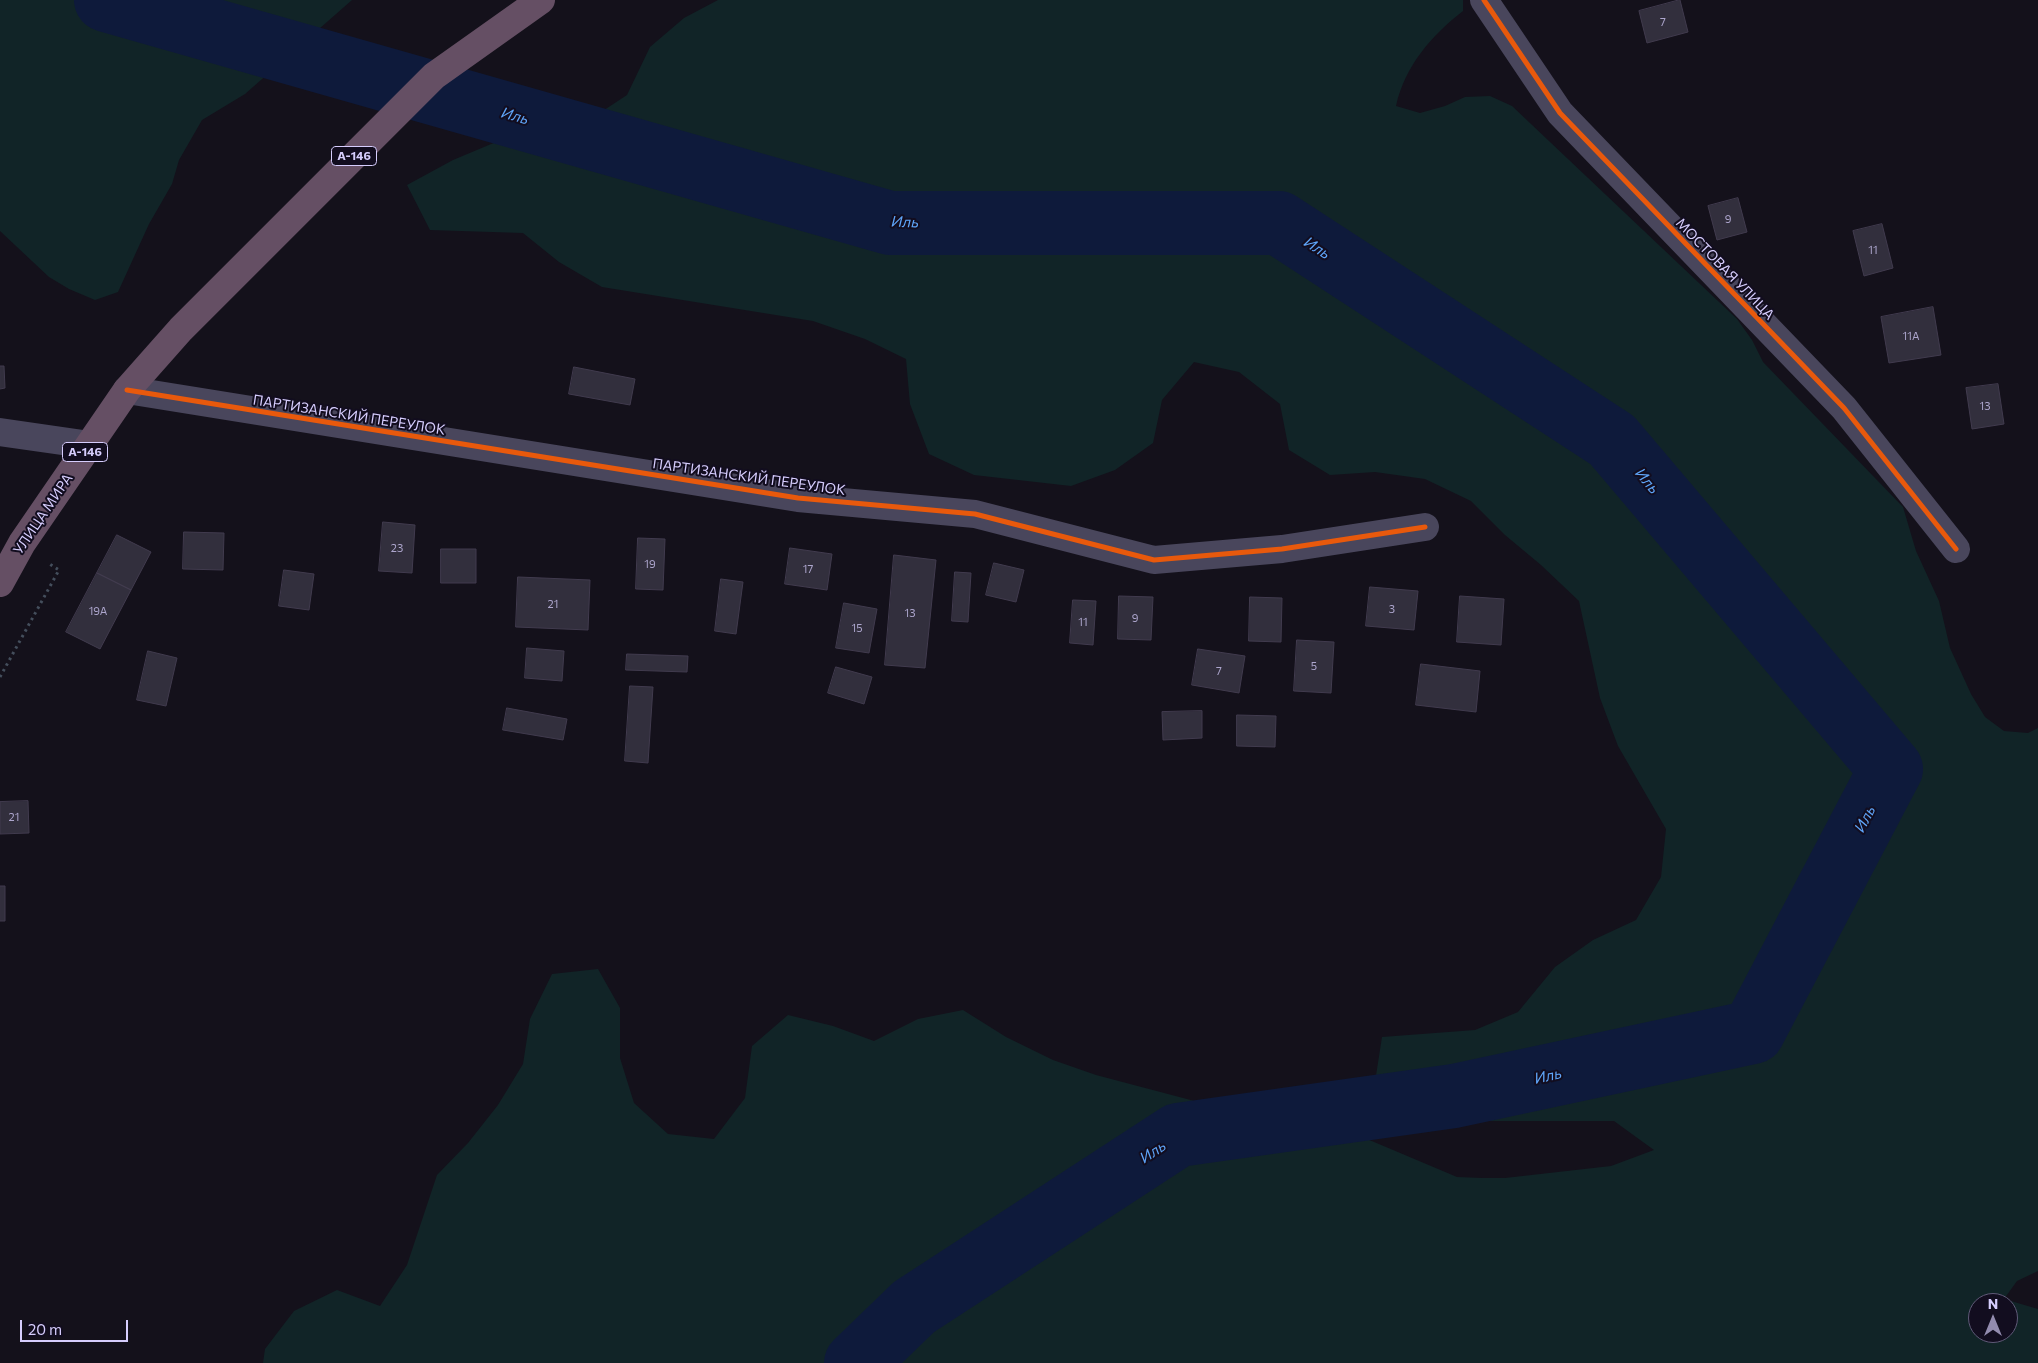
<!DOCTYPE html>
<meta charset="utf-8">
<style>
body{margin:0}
#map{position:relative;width:2038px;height:1363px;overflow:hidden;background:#14111b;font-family:Commissioner,sans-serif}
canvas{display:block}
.north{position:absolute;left:1968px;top:1293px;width:50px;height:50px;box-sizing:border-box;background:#120d1f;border:1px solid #605a78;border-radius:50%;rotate:0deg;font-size:14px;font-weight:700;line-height:20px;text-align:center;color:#d6cdfd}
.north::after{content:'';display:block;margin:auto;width:18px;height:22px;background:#928bae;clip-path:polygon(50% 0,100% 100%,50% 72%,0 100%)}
.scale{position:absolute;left:20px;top:1320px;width:108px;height:22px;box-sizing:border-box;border:2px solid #d6cdfd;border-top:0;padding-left:6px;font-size:15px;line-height:18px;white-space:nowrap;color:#d6cdfd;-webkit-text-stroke:4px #120d1f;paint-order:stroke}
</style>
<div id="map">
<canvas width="2038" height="1363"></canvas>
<div class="north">N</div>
<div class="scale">20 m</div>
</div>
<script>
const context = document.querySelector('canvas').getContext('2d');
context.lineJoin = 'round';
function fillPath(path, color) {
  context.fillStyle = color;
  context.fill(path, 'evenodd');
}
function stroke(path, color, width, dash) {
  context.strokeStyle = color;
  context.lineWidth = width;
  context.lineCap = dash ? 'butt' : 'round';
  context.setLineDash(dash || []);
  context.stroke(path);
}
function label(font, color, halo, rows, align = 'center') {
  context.font = font + ' Commissioner,sans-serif';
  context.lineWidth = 4;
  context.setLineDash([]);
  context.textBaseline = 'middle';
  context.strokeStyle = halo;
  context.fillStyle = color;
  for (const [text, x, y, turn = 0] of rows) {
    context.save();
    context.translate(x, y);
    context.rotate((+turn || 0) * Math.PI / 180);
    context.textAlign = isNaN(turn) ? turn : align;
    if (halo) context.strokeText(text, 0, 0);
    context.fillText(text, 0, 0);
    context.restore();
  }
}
const green = new Path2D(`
 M 0,0 L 352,0 L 245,94 L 202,120 L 179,160 L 172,184 L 149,224 L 118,292 L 95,300 L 69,289 L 49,277 L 0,231 Z
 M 718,0 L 1463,0 L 1463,11 C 1431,36 1405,66 1396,106 L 1420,113 L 1445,106 L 1465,97 L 1490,96 L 1512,106 L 1737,319 L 1752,340 L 1763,362 L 1903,507 L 1916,551 L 1939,601 L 1950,648 L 1971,694 L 1985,717 L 2004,731 L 2028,733 L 2038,728 L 2038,1271 L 2017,1281 L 2004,1299 L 2038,1309 L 2038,1363 L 263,1363 L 265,1349 L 294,1311 L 337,1290 L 380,1306 L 407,1265 L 437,1175 L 468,1143 L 498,1105 L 523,1064 L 530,1019 L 552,974 L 598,969 L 620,1008 L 620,1058 L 634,1103 L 668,1134 L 714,1139 L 745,1098 L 752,1046 L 788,1015 L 833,1026 L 874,1041 L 918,1019 L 963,1010 L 1006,1037 L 1053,1060 L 1096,1075 L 1342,1140 L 1367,1139 L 1457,1177 L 1482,1178 L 1505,1178 L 1611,1166 L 1654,1150 L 1614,1121 L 1462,1121 L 1416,1112 L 1375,1082 L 1382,1037 L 1475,1030 L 1518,1012 L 1555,967 L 1593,940 L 1636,920 L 1661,877 L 1666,829 L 1618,746 L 1600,698 L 1579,601 L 1541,565 L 1505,535 L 1471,501 L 1425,479 L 1375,472 L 1330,475 L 1289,450 L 1280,404 L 1239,372 L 1194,362 L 1162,400 L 1153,443 L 1115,470 L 1071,486 L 974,475 L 929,454 L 910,404 L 906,359 L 865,339 L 813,321 L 602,287 L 559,262 L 523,233 L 430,230 L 407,185 L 453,160 L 496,142 L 541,135 L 589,120 L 627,95 L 650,47 L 684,18 ZM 1978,1303 L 2008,1303 L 2008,1333 L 1978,1333 Z`);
const river = new Path2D(`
 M 106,0 L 890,223 L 1279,223 L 1612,440 L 1891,769 L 1753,1032 L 1454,1096 L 1178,1135 L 914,1307 L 856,1363`);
const building = new Path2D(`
 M 1680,0 L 1688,32 L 1647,43 L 1639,11 Z
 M 1738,198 L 1747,232 L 1717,240 L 1708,206 Z
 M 1882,224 L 1893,268 L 1864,276 L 1853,231 Z
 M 1933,307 L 1941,355 L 1889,363 L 1881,317 Z
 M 0,366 L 4,366 L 5,388 L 0,389 Z
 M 574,367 L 635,379 L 630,405 L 569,394 Z
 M 1998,384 L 2004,424 L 1972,429 L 1966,388 Z
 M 383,522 L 415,525 L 412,573 L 379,571 Z
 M 184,532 L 224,533 L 223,570 L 183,569 Z
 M 117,535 L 151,552 L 131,590 L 97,573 Z
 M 638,538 L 665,539 L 663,590 L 636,589 Z
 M 790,548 L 832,554 L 827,590 L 785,584 Z
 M 441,549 L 476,549 L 476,583 L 441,583 Z
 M 894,555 L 936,560 L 925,668 L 885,665 Z
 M 994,563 L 1024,570 L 1016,602 L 986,595 Z
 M 284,570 L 314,574 L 309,610 L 279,606 Z
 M 955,572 L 971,573 L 968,622 L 952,621 Z
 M 97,573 L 131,590 L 100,649 L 66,632 Z
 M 518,577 L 590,580 L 588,630 L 516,627 Z
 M 721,579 L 743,582 L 736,634 L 715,631 Z
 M 1370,587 L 1418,591 L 1414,630 L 1366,626 Z
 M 1119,596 L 1153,597 L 1151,640 L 1118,639 Z
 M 1460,596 L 1504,599 L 1501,645 L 1457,642 Z
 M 1250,597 L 1282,598 L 1281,642 L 1249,641 Z
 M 1073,600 L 1096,601 L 1093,645 L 1070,643 Z
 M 844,603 L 877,609 L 869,653 L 836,648 Z
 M 1297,640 L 1334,642 L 1331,693 L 1294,691 Z
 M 527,648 L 564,651 L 562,681 L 525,678 Z
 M 1198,649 L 1245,656 L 1239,693 L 1192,685 Z
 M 148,651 L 177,658 L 166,706 L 137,700 Z
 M 627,654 L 688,656 L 687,672 L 626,670 Z
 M 1421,664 L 1480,671 L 1476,712 L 1416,705 Z
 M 836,667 L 872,677 L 864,704 L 828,693 Z
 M 630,686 L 653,687 L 648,763 L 625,761 Z
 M 507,708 L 567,719 L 563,740 L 503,730 Z
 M 1202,711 L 1202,738 L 1163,740 L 1162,712 Z
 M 1237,715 L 1276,716 L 1275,747 L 1237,746 Z
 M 28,801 L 29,833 L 0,834 L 0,802 Z
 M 0,886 L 5,886 L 5,921 L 0,921 Z`);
const path = new Path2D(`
 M 0,677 L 59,570 L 48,563`);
const minor = new Path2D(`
 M 1484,0 L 1560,113 L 1844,408 L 1956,549
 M 127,390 L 798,498 L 975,514 L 1154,560 L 1282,549 L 1425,527
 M 0,432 L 90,445`);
const highway = new Path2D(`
 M 0,583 L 22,543 L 127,390 L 181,329 L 434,76 L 541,0`);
const cycleway = new Path2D(`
 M 1484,0 L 1560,113 L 1844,408 L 1956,549
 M 127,390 L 798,498 L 975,514 L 1154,560 L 1282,549 L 1425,527`);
const numberNames = [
 ["7",1663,22],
 ["9",1728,219],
 ["11",1873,250],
 ["11А",1911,336],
 ["13",1985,406],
 ["23",397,548],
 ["19",650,564],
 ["17",808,569],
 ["21",553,604],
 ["3",1392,609],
 ["19А",98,611],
 ["13",910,613],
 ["9",1135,618],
 ["11",1083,622],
 ["15",857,628],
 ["5",1314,666],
 ["7",1219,671],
 ["21",14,817]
];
const shields = [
 [354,156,45],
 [85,452,45]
];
const shieldNames = [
 ["А-146",354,156],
 ["А-146",85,452]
];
const streetNames = [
 ["МОСТОВАЯ УЛИЦА",1725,269,46],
 ["ПАРТИЗАНСКИЙ ПЕРЕУЛОК",349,415,9],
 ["ПАРТИЗАНСКИЙ ПЕРЕУЛОК",749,477,8],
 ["УЛИЦА МИРА",43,514,-56]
];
const waterNames = [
 ["Иль",515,116,16],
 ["Иль",905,222,2],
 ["Иль",1317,248,33],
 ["Иль",1647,481,50],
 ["Иль",1865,819,-62],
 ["Иль",1548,1076,-12],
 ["Иль",1153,1152,-33]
];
fillPath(green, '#112427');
stroke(river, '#0e1a3b', 64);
fillPath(building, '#322f3d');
stroke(building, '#413b4e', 1);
stroke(path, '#444e5c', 3, [2.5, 4]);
stroke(minor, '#49465c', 28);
stroke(highway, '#654f64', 28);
stroke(cycleway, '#e8590c', 5);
label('11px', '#ada6cd', null, numberNames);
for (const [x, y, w] of shields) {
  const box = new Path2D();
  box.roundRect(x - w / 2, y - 9.5, w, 19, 4);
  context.fillStyle = '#120d1f';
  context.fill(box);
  stroke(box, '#d6cdfd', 1);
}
label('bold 12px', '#d6cdfd', null, shieldNames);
label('14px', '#d6cdfd', '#120d1f', streetNames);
label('italic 15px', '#5fa5f9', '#120d1f', waterNames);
</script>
